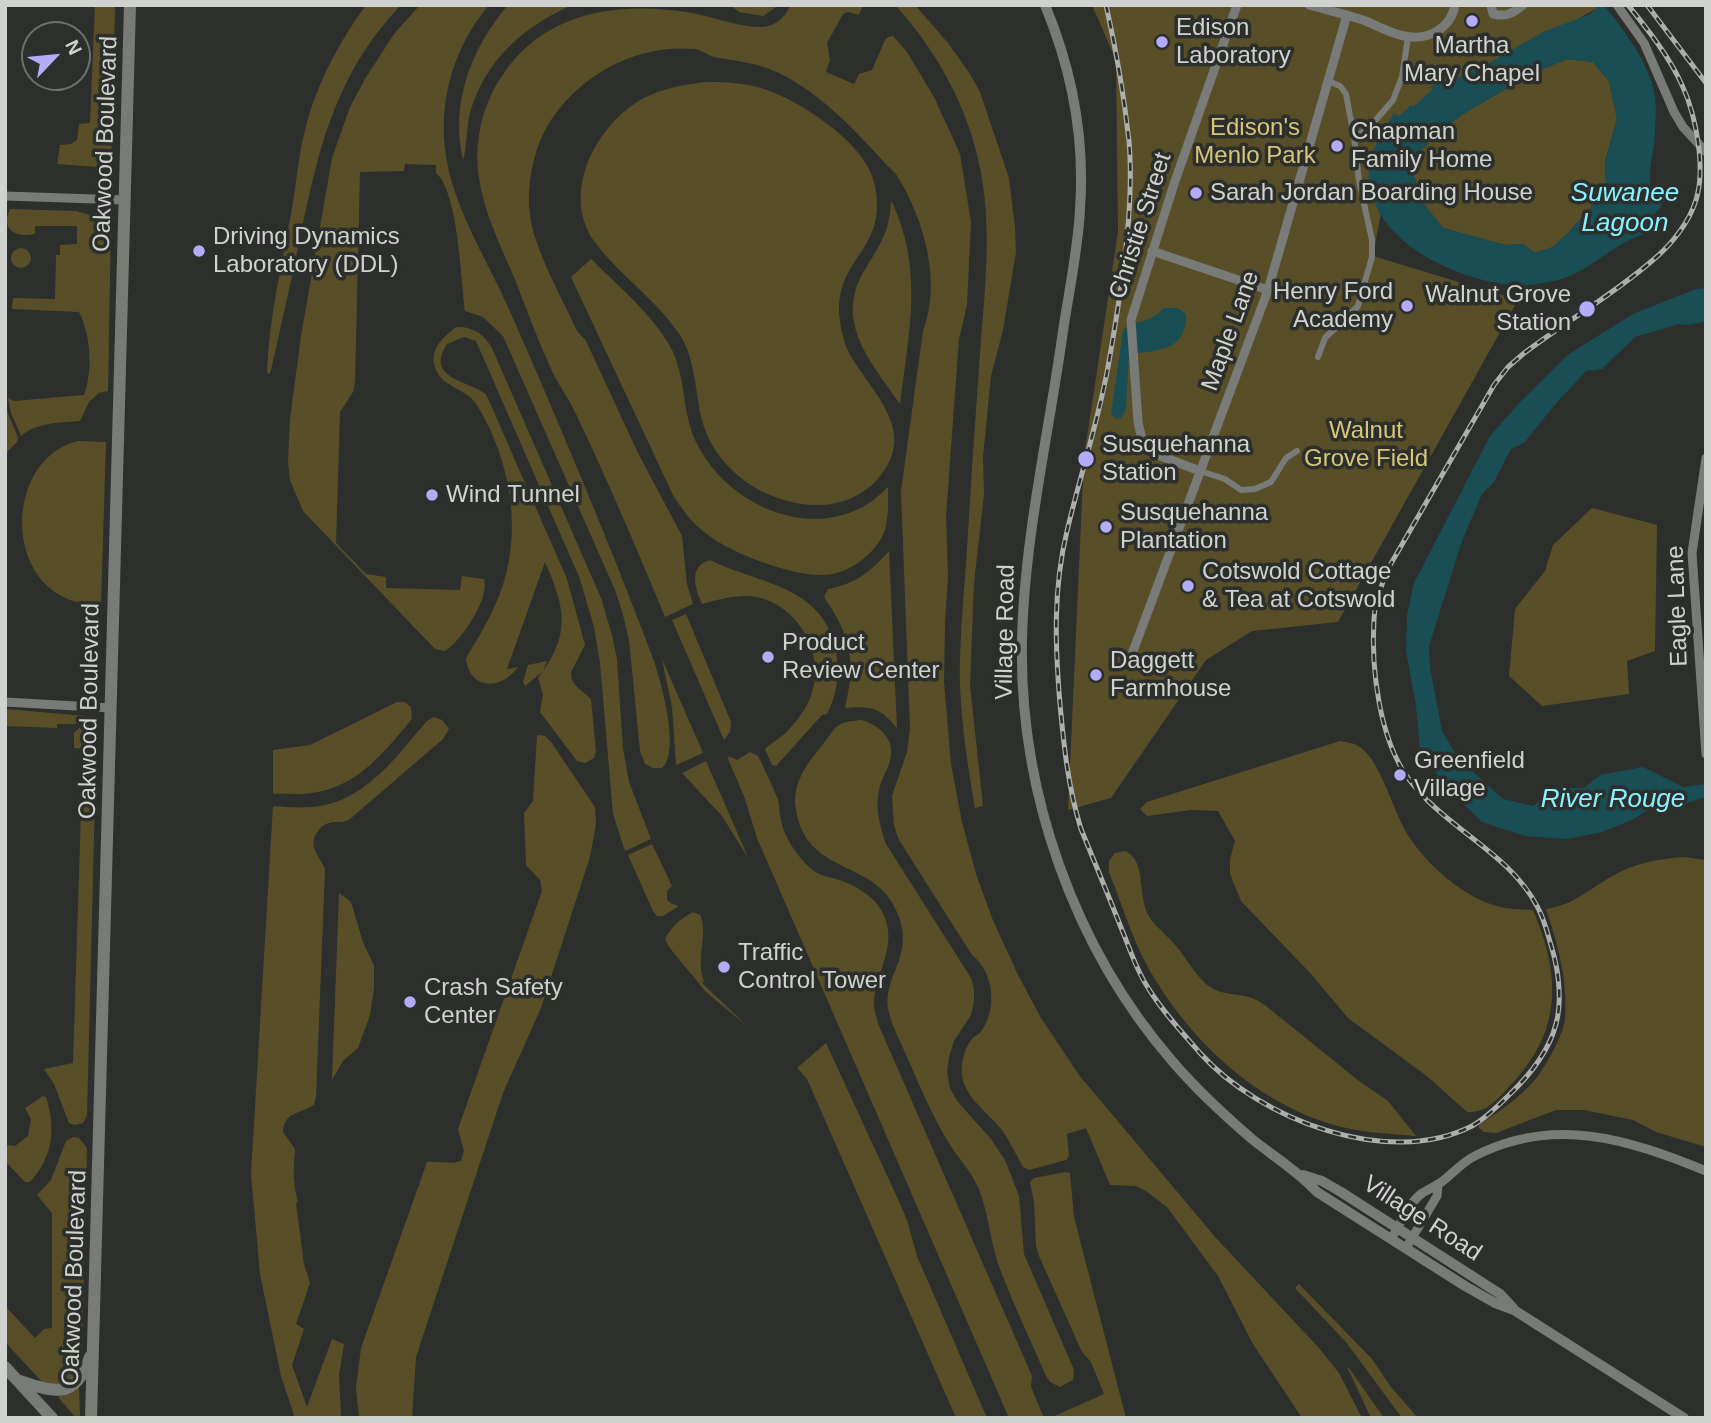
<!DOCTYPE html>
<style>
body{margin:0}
#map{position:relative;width:1711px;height:1423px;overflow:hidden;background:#2d2f2d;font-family:Helvetica,sans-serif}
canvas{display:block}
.frame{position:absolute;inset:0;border:7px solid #d0d2d0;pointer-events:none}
.north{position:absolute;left:21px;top:21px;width:70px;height:70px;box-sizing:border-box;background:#2d2f2d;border:2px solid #6e706e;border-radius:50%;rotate:64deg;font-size:19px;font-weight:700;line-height:28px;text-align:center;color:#d0d2d0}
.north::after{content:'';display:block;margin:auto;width:24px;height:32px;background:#b4acf9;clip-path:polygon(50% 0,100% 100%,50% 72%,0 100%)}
</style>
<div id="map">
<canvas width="1711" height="1423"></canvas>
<div class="frame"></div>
<div class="north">N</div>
</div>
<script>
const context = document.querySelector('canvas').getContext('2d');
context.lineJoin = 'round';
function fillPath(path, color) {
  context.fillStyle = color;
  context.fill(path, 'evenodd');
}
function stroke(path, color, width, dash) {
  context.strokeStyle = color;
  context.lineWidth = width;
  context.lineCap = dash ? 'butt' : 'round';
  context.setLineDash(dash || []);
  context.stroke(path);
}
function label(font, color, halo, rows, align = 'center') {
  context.font = font + ' Helvetica,sans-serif';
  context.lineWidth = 7;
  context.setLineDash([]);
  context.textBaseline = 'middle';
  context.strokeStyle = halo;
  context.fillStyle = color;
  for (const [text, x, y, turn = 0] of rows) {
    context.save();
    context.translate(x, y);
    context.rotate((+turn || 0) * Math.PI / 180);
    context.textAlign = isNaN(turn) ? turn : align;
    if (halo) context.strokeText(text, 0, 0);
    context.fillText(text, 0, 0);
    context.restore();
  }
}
const green = new Path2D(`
 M 95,5 L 115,5 L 111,168 L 57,164 L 60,145 L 71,144 L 77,140 L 79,124 L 90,123 Z
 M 366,5 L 401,5 C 334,75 318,152 299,243 C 290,287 280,330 270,374 L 267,373 C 269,319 281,268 291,214 C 296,187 298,157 305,130 C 316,85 339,42 366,5 Z
 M 420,5 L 489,5 C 455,45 439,97 445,149 C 452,208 489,262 512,316 C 562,430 610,544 654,661 C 661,683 681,751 662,768 L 653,768 L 645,764 L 640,751 L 629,640 L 622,611 L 615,590 L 503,336 L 483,317 L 465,311 C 461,280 458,191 436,173 L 436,165 L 405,164 L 404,171 L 360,172 L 355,381 L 353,392 L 340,412 L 336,543 L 366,574 L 386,577 L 386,588 L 460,590 L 462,576 L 484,579 C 490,598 462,640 445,651 L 435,649 L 303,511 L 290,480 L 288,462 L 290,419 L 301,336 L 332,158 L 350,107 L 365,79 L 394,34 Z
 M 508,5 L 572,5 C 523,27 485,60 470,113 C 466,128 467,149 463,160 C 450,103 471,48 508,5 Z
 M 730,5 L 779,5 L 763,16 L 739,12 Z
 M 790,5 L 863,5 L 859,15 L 848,12 L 843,14 L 827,43 L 830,60 L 826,72 L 854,84 L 859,74 L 872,70 L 885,40 L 888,37 L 893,36 L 907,52 L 934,97 L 960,154 L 971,222 L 967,305 L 959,339 L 946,516 L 948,576 L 945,623 L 944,681 L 951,764 L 962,822 L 976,874 L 992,918 L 1018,975 L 1041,1018 L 1079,1075 L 1216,1238 L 1319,1348 L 1339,1373 L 1362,1418 L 1302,1418 L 1253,1344 L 1218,1276 L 1167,1207 L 1146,1191 L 1136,1186 L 1110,1185 L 1086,1128 L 1067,1134 L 1069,1156 L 1066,1160 L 1029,1170 L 1023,1167 C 1016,1154 1010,1142 1002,1130 C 985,1109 958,1094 962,1064 C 963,1056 967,1044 972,1039 C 974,1036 978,1035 980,1033 C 998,1010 994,972 972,955 L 899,840 L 894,826 L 892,796 L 907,752 L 910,729 L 901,491 L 923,331 C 942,282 924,218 896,174 C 893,170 888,167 885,163 C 854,129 822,95 781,74 C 759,63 737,61 714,57 C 707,55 702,50 695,49 C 638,44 585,72 553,117 C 531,148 523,197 534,234 C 544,267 563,300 577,331 L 586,341 L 638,453 L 682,536 L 687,584 L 693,604 L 665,617 C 637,549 608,481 576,414 C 570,401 562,390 555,377 C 538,343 526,306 511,270 C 497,238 481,204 478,170 C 475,139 483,105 500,79 C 541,13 614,1 686,12 C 707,15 739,27 758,27 C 772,28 786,19 790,5 Z
 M 895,5 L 915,5 L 948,43 L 970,74 L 980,92 L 1009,178 L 1015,227 L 1016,252 L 1003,330 L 991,376 L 983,457 L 984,494 L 974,583 L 970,685 L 983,806 L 975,808 C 968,768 962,728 960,687 C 959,646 963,605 966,565 C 970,500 974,434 979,369 C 983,304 993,237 981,173 C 970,111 937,50 895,5 Z
 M 1092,5 L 1603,5 L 1399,117 L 1373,256 L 1518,300 L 1338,622 L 1252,631 L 1206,660 L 1111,798 L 1068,810 L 1084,457 L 1118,232 L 1116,60 Z
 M 1567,59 L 1593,62 L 1609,81 L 1617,119 L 1605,161 L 1606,182 L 1591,207 L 1568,233 L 1553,247 L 1534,253 L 1523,244 L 1505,245 L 1443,228 L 1422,202 L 1411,167 L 1417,154 L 1442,130 L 1463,114 L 1531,74 Z
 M 708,82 C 728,82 748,83 767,90 C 801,102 855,138 870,171 C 877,186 878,203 876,218 C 869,255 838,267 839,312 C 840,326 843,340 849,353 C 872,394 921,432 876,481 C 863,495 842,504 823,505 C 768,507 713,470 701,416 C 695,389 695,359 680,335 C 656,299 619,275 594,241 C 560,192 597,123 644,98 C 664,88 686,84 708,82 Z
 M 891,200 C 924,268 909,332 900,404 C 869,359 832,320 867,266 C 882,242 890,229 891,200 Z
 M 10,209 L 76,211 L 111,221 L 108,391 L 99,393 L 89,402 L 80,421 C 62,422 35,423 21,436 L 11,413 L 8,398 L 14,401 L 84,395 C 93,370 91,336 79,312 L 12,309 L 13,298 L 55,299 L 56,255 L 60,255 L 60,245 L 77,244 L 77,226 L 35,226 L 35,234 C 16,238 0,230 10,209 Z
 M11 258a10 10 0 1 1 20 0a10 10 0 1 1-20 0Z
 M 591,259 C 618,286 651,313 670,346 C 687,377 681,413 697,444 C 724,498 794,536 854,511 C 867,506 878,497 888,487 C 888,500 889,516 885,530 C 877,553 848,575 823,575 C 793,576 732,554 708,535 C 694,525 682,510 673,495 L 571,277 Z
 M 456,327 C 472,326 484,334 492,348 L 601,598 L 612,635 L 617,659 L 623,749 L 629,782 L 651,839 L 625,851 L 613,814 L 600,663 L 594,627 L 580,579 L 476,341 L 464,337 L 447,344 C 425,378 466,380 486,394 L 567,579 L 585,645 L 571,672 C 570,685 583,691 591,699 L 596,752 L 594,758 L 585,763 L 577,761 L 540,712 L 543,694 L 538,678 L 542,672 L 525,686 L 523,682 L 528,665 L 547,661 L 543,671 C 572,631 563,603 545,562 L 507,669 L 518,667 C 501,691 469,690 466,658 C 478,638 491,617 499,596 C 524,534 511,461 477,405 C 467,388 441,388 435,367 C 429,348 444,337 456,327 Z
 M 5,406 L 18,438 L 17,442 L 5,454 Z
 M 78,441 L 106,442 L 101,605 C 0,606 0,459 78,441 Z
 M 1592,508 L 1657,525 L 1655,651 L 1627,661 L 1629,694 L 1542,706 L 1509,676 L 1515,609 L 1545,571 L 1553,545 Z
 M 889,551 L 897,728 C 879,707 872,706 845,708 C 856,662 851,636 824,597 L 828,589 C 856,584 871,571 889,551 Z
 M 710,560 C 761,585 823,585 836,651 C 840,673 837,694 827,714 L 822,715 L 776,766 L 772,765 L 765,749 C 771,743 776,741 782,736 C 790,730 803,713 808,703 C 828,663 804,610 761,598 C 741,593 722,599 702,604 C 695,588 688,566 710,560 Z
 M 686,614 L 731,722 L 730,732 L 724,740 L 672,620 Z
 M 662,659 L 703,753 L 676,765 L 672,707 Z
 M 397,702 L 405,702 L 411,707 L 412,719 C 384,752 358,787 312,793 C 299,795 286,793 273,794 L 273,750 L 310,745 Z
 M 5,709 L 97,717 L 87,1115 L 83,1123 L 75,1125 L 69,1123 L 54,1084 L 44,1069 L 73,1063 L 83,749 L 74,748 L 74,733 L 84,724 L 57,724 L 57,728 L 5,726 Z
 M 434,717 L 442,720 L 449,729 L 443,739 L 350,819 C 342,823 340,822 333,822 C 326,823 321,826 318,831 C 307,846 319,855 325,869 L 316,1097 L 314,1105 C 299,1114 284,1112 283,1132 L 295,1149 C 293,1168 293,1184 298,1202 L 296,1203 L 304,1264 L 310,1283 L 296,1324 L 304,1329 L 292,1365 L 307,1407 L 332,1339 L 344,1344 L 339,1375 L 341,1418 L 295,1418 L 281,1376 L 260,1274 L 251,1174 L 273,806 C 286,807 299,808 312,807 C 364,803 396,757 427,721 Z
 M 861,720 C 876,724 893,736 891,754 C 891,766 881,778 879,790 C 875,809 880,827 886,844 L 971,978 L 974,989 L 974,1002 L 971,1015 L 954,1041 L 949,1057 L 947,1072 L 950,1088 L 957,1101 L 991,1139 L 1005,1160 L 1019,1196 L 1024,1254 L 1074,1370 L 1073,1380 L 1060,1387 L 1050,1382 L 1046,1376 C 1031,1341 1014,1306 1000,1269 C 990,1243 989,1213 978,1187 C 971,1171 958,1158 949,1143 C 932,1116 920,1086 907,1057 C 901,1043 893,1028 889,1013 C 880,974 920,956 894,906 C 871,860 806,874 796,810 C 791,783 808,763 823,744 C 829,737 833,728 841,724 C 847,721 854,721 861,720 Z
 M 537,735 L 545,736 L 551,742 L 595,807 L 596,824 L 590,857 L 541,1008 L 503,1093 L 416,1357 L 412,1418 L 359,1418 L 356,1388 L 361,1348 L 427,1162 C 439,1161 449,1165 461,1161 L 464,1151 L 458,1129 L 542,891 L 540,880 L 526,865 L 524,813 L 533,801 Z
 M 1340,741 C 1347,742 1354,743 1360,747 C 1381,762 1393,810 1406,832 C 1424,863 1466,900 1501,907 C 1511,910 1523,909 1533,910 C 1562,978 1562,1034 1507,1089 C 1496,1101 1485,1113 1467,1112 L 1428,1077 L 1348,1018 L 1312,975 L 1241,901 L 1230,874 L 1230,859 L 1235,841 L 1218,811 L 1191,810 L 1147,816 L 1140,809 L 1147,802 Z
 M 750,752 L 758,756 C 765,770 772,785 778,800 C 780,807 779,814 781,821 C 785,838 795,853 808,866 C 817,875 825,876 836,879 C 856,885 878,898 885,918 C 896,947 877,971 874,1000 C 873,1009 877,1018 879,1026 L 1032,1376 L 1031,1387 L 1044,1418 L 1009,1418 L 757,838 L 744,796 L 728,759 L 729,756 L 737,760 Z
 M 706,761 L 747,855 L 747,856 L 722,816 L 682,773 Z
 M 652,844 L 672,886 L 667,891 L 667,900 L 672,904 L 679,906 L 663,916 L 657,916 L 653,911 L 628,855 Z
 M 1125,851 C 1148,861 1136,897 1150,918 C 1157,928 1168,936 1176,946 C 1187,959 1196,977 1210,987 C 1223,996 1238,993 1252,998 C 1257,1000 1262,1003 1266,1006 L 1359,1081 L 1388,1101 L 1416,1136 C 1392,1134 1366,1133 1342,1127 C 1262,1107 1195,1046 1153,976 C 1134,945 1123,907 1109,872 L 1109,861 L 1115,853 Z
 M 1683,857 L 1706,860 L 1706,1147 L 1656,1132 L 1633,1120 L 1584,1110 L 1556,1110 L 1496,1133 L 1484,1132 L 1479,1128 L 1479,1124 C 1497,1114 1520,1097 1534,1081 C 1545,1068 1563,1036 1565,1019 C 1568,980 1558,945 1546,909 C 1575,904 1585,892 1609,878 C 1631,864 1657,859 1683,857 Z
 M 339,893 L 351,902 L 363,942 L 374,966 L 374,988 L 370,1015 L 358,1048 L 343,1061 L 332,1080 Z
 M 693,912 L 700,915 C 709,934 695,958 704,981 L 702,983 L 747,1026 L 706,992 L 669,947 L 665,939 C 672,926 680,919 693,912 Z
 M 826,1043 L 896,1195 L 907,1220 L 917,1256 L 987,1418 L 956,1418 L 807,1079 L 797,1068 Z
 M 43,1096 L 46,1097 C 56,1129 53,1157 30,1182 L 25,1182 L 5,1161 L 5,1145 L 15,1146 L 28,1136 L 31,1119 L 25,1108 Z
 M 73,1137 L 79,1138 L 87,1148 L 82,1351 C 80,1367 76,1375 63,1386 L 45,1385 L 5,1342 L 5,1306 L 35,1338 L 44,1329 L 52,1328 L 52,1213 L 37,1195 L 51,1180 L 66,1141 Z
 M 1066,1172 L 1070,1173 L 1074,1217 L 1126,1418 L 1050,1418 L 1104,1394 L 1091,1362 L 1082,1352 L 1039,1256 L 1036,1245 L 1034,1202 L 1030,1182 L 1034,1178 Z
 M 1299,1284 L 1372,1359 L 1391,1387 L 1418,1418 L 1402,1418 L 1346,1342 L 1295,1288 Z
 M 1347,1367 L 1349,1368 L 1384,1418 L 1371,1418 Z
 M 79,1387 L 80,1414 L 79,1418 L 76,1418 L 58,1397 Z`);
const water = new Path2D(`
 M 1595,5 L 1604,5 C 1625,32 1649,62 1655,96 C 1657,108 1655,123 1655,135 C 1654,154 1647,170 1651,189 L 1659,191 L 1663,198 L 1661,207 L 1653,216 L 1654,221 L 1649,233 C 1614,240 1590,274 1554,281 C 1541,283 1525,287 1511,285 C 1459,280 1380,245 1370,187 C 1364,160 1380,136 1394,113 L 1399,116 L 1411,105 L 1414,106 L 1432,90 L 1430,86 L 1457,78 L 1484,66 L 1543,32 L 1590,14 L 1597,8 ZM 1567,59 L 1593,62 L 1609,81 L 1617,119 L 1605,161 L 1606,182 L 1591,207 L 1568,233 L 1553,247 L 1535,253 L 1523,244 L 1505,245 L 1443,228 L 1422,202 L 1411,167 L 1417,154 L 1442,130 L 1463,114 L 1531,74 Z
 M 1706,288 L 1706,321 L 1689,325 L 1679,324 L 1635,337 L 1602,369 L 1586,371 L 1552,408 L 1524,443 L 1511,449 L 1494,482 L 1482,494 L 1462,541 L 1429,646 L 1430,668 L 1442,731 L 1458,758 L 1503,799 L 1533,806 L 1560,788 L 1584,788 L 1600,775 L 1643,767 L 1683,787 L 1706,784 L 1706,797 L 1680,805 L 1674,804 L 1650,809 L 1632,820 L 1599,833 L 1566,839 L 1525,836 L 1482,822 L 1449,790 L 1420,751 L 1416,705 L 1406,651 L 1407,615 L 1414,583 L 1490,436 L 1521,401 L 1569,354 L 1633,314 L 1696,289 Z
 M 1163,308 L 1178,308 L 1186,314 C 1188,351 1156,351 1129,354 L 1126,410 L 1121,418 L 1116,419 L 1111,414 L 1123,330 C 1135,319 1152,324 1163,308 Z`);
const pedestrian = new Path2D(`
 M 1354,137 L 1369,128 L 1393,100 L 1402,77 L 1408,37
 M 1318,357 L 1325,338 L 1358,306 L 1372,257 L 1372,240 L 1359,181 L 1354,137 L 1346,94 L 1340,86 L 1328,81
 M 1200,471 L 1225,479 L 1241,490 L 1255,489 L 1271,482 L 1286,458 L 1297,451`);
const minor = new Path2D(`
 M 1309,5 C 1327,10 1345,14 1363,20 C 1376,25 1390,33 1404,36 C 1427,41 1451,29 1455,5
 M 1491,5 L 1493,14 C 1506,17 1512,14 1523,5
 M 1617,5 L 1644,43 L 1674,112 L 1683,127 L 1706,152
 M 5,196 L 125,200
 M 1152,251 L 1268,290
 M 1706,458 L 1692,553 L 1706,754
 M 1200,471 L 1158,455 L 1143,444 L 1138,422 L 1131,320 L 1174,184 L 1237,5
 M 1132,654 L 1268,290 L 1347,15
 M 5,702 L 111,708
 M 1394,1234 C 1401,1222 1410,1202 1421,1194 C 1428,1189 1437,1186 1444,1180 C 1453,1173 1463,1162 1473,1157 C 1553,1115 1628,1139 1706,1171
 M 1406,1248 L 1437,1196 L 1438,1185`);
const tertiary = new Path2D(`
 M 1045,5 C 1072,70 1085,139 1080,209 C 1078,250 1069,291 1063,331 C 1049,433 1024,539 1022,641 C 1019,792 1074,948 1173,1062 C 1197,1090 1224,1115 1252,1139 C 1274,1157 1298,1171 1317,1192 L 1465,1286 L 1495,1303 L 1514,1310 L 1684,1418
 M 1303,1175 L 1322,1181 L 1341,1192 L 1500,1294 L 1513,1308`);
const secondary = new Path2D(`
 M 5,1367 L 52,1418
 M 17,1380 C 53,1392 75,1401 90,1357
 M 91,1418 L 130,5`);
const rail = new Path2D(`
 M 1106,5 C 1116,49 1124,96 1129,141 C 1135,209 1120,299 1108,367 C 1098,422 1080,476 1067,531 C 1053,589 1055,645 1060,704 C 1064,747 1068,787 1081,829 C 1095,863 1109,897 1122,930 C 1130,949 1136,969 1147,986 C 1161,1010 1182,1032 1200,1053 C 1259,1119 1388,1169 1472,1126 C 1486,1118 1498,1106 1509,1095 C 1529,1076 1549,1051 1556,1024 C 1562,1002 1559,974 1553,952 C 1548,936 1545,920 1537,906 C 1508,851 1444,828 1408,778 C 1379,738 1371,668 1374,619 C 1375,601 1382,583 1389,567 L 1494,385 L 1508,367 L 1523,354 C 1565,322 1613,295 1653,260 C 1671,245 1689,223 1696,200 C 1706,168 1696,115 1682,85 C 1669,56 1648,30 1628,5
 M 1647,5 L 1706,83`);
const markers = [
 [1472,21,7,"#b4acf9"],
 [1162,42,7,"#b4acf9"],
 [1337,146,7,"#b4acf9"],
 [1196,193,7,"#b4acf9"],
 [199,251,7,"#b4acf9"],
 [1407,306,7,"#b4acf9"],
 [1587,309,9,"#b4acf9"],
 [1086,459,9,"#b4acf9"],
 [432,495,7,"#b4acf9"],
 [1106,527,7,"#b4acf9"],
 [1188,586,7,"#b4acf9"],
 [768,657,7,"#b4acf9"],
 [1096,675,7,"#b4acf9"],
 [1400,775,7,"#b4acf9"],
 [724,967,7,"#b4acf9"],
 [410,1002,7,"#b4acf9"]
];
const poiNames = [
 ["Edison",1176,28],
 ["Laboratory",1176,56],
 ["Martha",1472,46,"center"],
 ["Mary Chapel",1472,74,"center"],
 ["Chapman",1351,132],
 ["Family Home",1351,160],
 ["Sarah Jordan Boarding House",1210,193],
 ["Driving Dynamics",213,237],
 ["Laboratory (DDL)",213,265],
 ["Henry Ford",1393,292,"right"],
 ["Academy",1393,320,"right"],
 ["Walnut Grove",1571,295,"right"],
 ["Station",1571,323,"right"],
 ["Susquehanna",1102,445],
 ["Station",1102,473],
 ["Wind Tunnel",446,495],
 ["Susquehanna",1120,513],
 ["Plantation",1120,541],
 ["Cotswold Cottage",1202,572],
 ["& Tea at Cotswold",1202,600],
 ["Product",782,643],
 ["Review Center",782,671],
 ["Daggett",1110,661],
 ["Farmhouse",1110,689],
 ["Greenfield",1414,761],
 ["Village",1414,789],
 ["Traffic",738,953],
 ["Control Tower",738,981],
 ["Crash Safety",424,988],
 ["Center",424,1016]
];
const parkNames = [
 ["Edison's",1255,128],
 ["Menlo Park",1255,156],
 ["Walnut",1366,431],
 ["Grove Field",1366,459]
];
const streetNames = [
 ["Oakwood Boulevard",106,144,-88],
 ["Christie Street",1141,226,-72],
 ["Maple Lane",1231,331,-70],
 ["Eagle Lane",1678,606,-92],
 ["Village Road",1006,632,-89],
 ["Oakwood Boulevard",90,711,-89],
 ["Village Road",1422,1219,33],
 ["Oakwood Boulevard",75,1278,-88]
];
const waterNames = [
 ["Suwanee",1625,194],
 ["Lagoon",1625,224],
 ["River Rouge",1613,800]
];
fillPath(green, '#584f29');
fillPath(water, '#194e55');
stroke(pedestrian, '#797b79', 6);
stroke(minor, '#797b79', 9);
stroke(tertiary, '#797b79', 10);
stroke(secondary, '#797b79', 12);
stroke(rail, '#adafad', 5);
stroke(rail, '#2d2f2d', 2.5, [8]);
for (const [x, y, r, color] of markers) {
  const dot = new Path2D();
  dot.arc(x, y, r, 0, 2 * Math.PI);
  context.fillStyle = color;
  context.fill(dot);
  stroke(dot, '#2d2f2d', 2.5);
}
label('24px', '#d0d2d0', '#2d2f2d', poiNames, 'left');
label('24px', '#d7c578', '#2d2f2d', parkNames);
label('24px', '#d0d2d0', '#2d2f2d', streetNames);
label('italic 26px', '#88f1ff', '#2d2f2d', waterNames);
</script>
